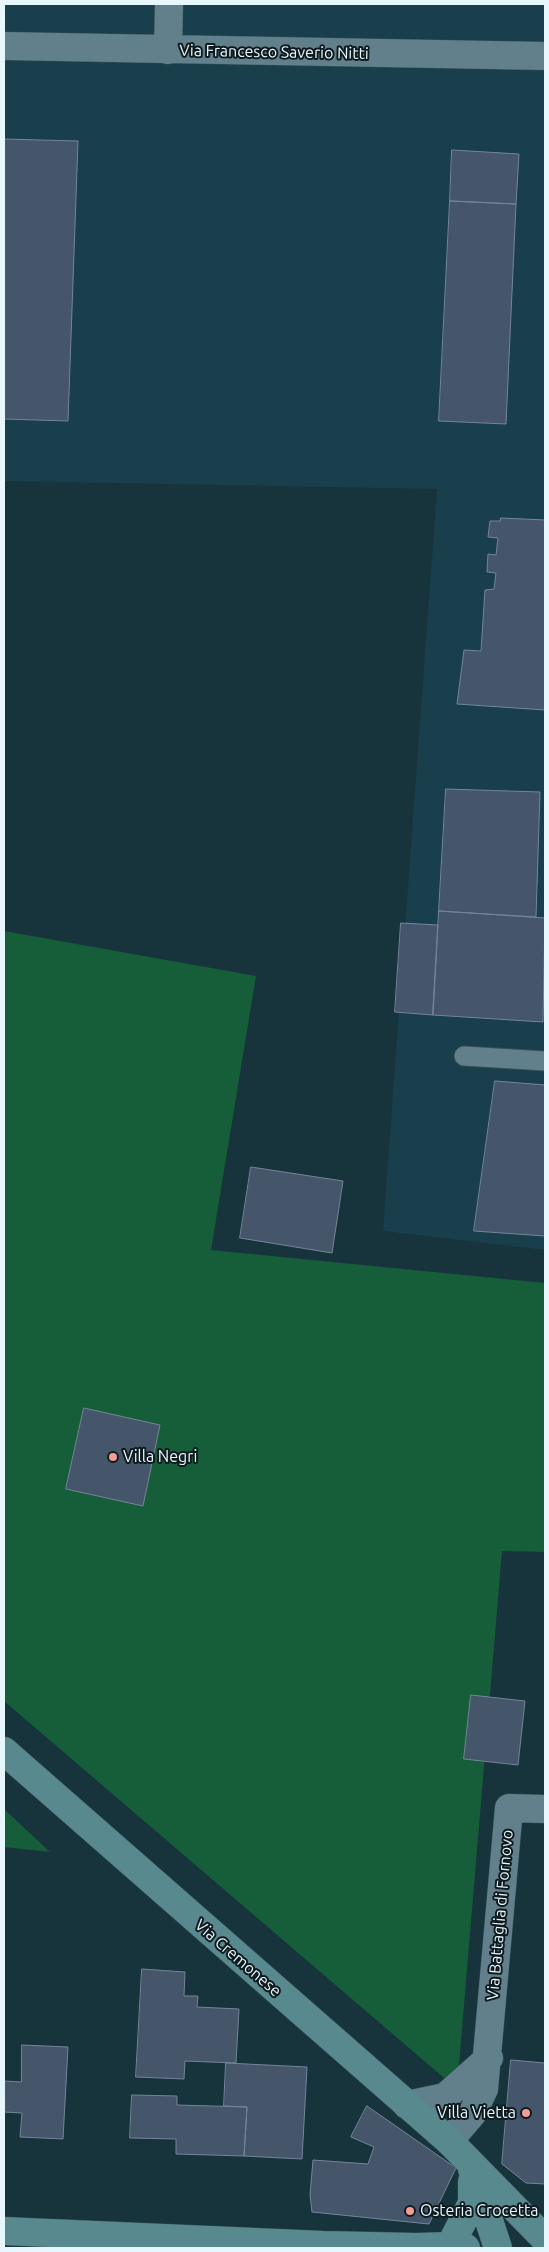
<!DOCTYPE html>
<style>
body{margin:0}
#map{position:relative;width:549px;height:2252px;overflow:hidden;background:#17343d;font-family:Ubuntu,sans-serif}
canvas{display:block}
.frame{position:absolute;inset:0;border:5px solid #e7f7fd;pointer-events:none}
</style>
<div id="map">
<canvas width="549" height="2252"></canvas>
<div class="frame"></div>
</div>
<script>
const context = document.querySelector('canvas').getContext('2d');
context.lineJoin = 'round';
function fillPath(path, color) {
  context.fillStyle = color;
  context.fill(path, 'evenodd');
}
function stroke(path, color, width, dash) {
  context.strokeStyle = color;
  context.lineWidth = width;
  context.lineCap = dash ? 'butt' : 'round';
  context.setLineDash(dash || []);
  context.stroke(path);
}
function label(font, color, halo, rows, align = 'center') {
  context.font = font + ' Ubuntu,sans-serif';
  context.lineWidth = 4;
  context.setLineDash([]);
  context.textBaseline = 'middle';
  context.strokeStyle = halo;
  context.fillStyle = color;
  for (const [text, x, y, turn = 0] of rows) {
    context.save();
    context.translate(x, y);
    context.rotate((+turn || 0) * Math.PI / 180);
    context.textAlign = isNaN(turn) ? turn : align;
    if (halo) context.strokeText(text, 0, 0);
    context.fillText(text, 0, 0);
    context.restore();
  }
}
const built = new Path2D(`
 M 4,4 L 545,4 L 545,1250 L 383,1231 L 437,489 L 4,481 Z`);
const green = new Path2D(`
 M 4,931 L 256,976 L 211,1250 L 545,1283 L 545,1552 L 502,1551 L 457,2089 L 4,1701 Z
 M 4,1809 L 50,1852 L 4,1847 Z`);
const building = new Path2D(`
 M 4,139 L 78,141 L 68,421 L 4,419 Z
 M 452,150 L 519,154 L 516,204 L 450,201 Z
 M 450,201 L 516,204 L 506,424 L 439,421 Z
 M 501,518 L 545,520 L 545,710 L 457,704 L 464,650 L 481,651 L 485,590 L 494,589 L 496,573 L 487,572 L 488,554 L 496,555 L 498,538 L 488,537 L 490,521 L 500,521 Z
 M 446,789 L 540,792 L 536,917 L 439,911 Z
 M 439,911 L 545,918 L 543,1022 L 433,1015 Z
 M 401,923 L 438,925 L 433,1015 L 395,1012 Z
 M 495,1081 L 545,1085 L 545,1236 L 474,1231 Z
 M 251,1167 L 343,1181 L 332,1253 L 240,1238 Z
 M 84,1408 L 160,1425 L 143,1506 L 66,1489 Z
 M 471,1695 L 525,1701 L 518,1765 L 464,1759 Z
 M 142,1969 L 185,1972 L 184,1996 L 198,1996 L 197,2007 L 239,2009 L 236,2063 L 185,2061 L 184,2079 L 136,2077 Z
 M 22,2045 L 68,2047 L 63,2139 L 20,2137 L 22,2113 L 4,2112 L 4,2081 L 21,2082 Z
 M 511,2060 L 545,2063 L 545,2184 L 526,2183 L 502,2164 Z
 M 226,2063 L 307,2067 L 302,2159 L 244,2156 L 247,2107 L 224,2106 Z
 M 132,2095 L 177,2096 L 177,2105 L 247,2107 L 244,2156 L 176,2154 L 176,2139 L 130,2138 Z
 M 367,2106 L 456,2168 L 429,2224 L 312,2212 L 310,2195 L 313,2160 L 368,2164 L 374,2147 L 351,2137 Z`);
const lane = new Path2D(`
 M 464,1056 L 545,1061`);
const street = new Path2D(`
 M 4,46 L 545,56
 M 168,50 L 169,4
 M 407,2105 L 445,2097 L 489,2058
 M 449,2141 L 472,2114 L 484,2089 L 509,1808 L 545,1809`);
const secondary = new Path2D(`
 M 4,1751 L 449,2141 L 545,2239
 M 472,2169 L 498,2248
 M 4,2231 L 323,2245 L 416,2247 L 450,2246 L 466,2248
 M 450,2246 L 472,2203 L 472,2182`);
const markers = [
 [113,1457,5,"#f59c96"],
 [526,2113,5,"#f59c96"],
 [410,2211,5,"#f59c96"]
];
const streetNames = [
 ["Via Francesco Saverio Nitti",274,52,1],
 ["Via Battaglia di Fornovo",500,1915,-85],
 ["Via Cremonese",238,1958,41]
];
const poiNames = [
 ["Villa Negri",123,1457],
 ["Villa Vietta",516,2113,"right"],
 ["Osteria Crocetta",420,2211]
];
fillPath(built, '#183f4b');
fillPath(green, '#165d39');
fillPath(building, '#46566a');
stroke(building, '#74859a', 1);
stroke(lane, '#375058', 21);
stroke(street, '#375058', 29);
stroke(secondary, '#375058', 29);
stroke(lane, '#62808b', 19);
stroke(street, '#62808b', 28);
stroke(secondary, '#58898f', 28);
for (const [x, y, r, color] of markers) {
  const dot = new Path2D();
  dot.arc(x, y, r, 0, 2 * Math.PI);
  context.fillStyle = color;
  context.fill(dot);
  stroke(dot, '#0e1a1e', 2);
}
label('16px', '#e7f7fd', '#0e1a1e', streetNames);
label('16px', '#e7f7fd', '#0e1a1e', poiNames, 'left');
</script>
